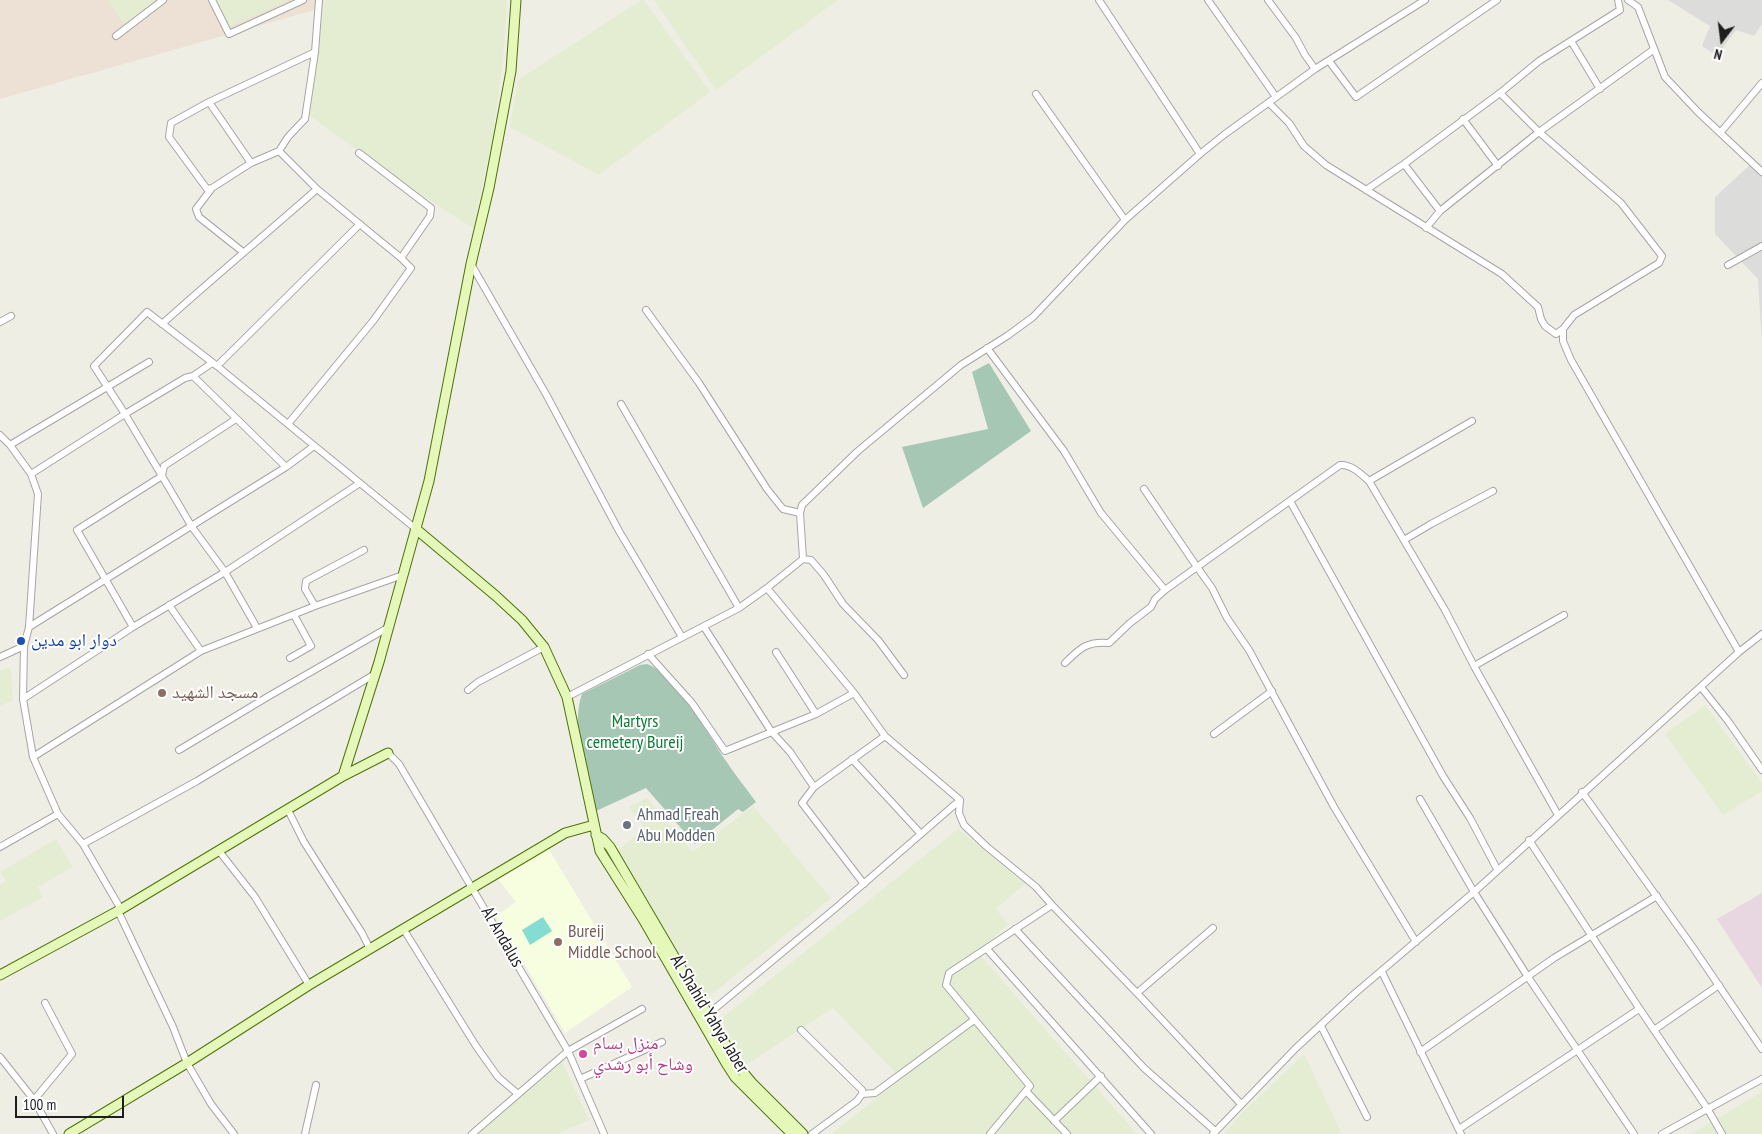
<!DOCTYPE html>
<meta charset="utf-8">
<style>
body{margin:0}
#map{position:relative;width:1762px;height:1134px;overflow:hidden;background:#efeee5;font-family:"PT Sans Narrow",sans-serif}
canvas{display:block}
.north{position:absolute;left:1697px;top:15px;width:50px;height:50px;-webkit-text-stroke:4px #fff;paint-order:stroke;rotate:195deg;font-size:14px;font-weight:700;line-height:20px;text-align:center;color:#1e1e1e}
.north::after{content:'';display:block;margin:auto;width:18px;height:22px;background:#1e1e1e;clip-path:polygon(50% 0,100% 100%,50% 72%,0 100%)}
.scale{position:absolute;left:15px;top:1096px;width:109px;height:22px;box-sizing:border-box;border:2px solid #1e1e1e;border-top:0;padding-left:6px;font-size:15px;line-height:18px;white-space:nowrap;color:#1e1e1e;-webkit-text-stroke:4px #fff;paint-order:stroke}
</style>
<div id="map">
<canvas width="1762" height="1134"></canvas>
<div class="north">N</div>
<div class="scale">100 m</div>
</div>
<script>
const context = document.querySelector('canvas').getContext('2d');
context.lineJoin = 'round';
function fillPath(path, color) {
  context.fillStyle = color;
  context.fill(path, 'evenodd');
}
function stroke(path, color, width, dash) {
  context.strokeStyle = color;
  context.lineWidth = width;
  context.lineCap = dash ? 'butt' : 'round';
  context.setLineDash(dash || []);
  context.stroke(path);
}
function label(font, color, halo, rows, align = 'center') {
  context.font = font + ' "PT Sans Narrow","Noto Naskh Arabic",sans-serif';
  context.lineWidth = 4;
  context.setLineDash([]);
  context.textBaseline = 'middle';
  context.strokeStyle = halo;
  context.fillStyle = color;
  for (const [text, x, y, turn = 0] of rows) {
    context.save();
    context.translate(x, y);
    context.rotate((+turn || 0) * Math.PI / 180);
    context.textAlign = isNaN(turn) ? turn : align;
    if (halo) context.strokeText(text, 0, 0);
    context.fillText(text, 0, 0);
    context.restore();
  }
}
const residential = new Path2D(`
 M 1668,0 L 1762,0 L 1762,24 L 1754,36 L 1736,30 L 1717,56 L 1702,46 L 1710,26 Z
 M 1750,165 L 1762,173 L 1762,343 L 1758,279 L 1715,234 L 1715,197 Z`);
const industrial = new Path2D(`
 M 1762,893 L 1762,988 L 1717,919 Z`);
const education = new Path2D(`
 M 548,848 L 632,987 L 565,1033 L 496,916 L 516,902 L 498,879 Z`);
const military = new Path2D(`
 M 0,0 L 350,0 L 0,99 Z`);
const farmland = new Path2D(`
 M 107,0 L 157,0 L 124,24 Z
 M 212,0 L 289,0 L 226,28 Z
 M 324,0 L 507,0 L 503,61 L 492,140 L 473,228 L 408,186 L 310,116 Z
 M 641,0 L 644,0 L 710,92 L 599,175 L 510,127 L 518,80 Z
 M 654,0 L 838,0 L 716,90 Z
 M 5,668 L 11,669 L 13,700 L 0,706 L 0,671 Z
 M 1705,705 L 1762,783 L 1762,791 L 1723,815 L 1665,734 Z
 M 647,798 L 693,852 L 753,806 L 831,898 L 706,999 L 618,850 L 645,829 L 629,807 Z
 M 958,829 L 1025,884 L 996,909 L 1008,925 L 977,952 L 1137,1134 L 831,1134 L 901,1079 L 833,1008 L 746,1065 L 721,1019 Z
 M 56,839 L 73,867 L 38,887 L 43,897 L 0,921 L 0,885 L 6,881 L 0,872 Z
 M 1304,1054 L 1342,1134 L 1224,1134 L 1240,1115 Z
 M 561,1059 L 589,1120 L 561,1132 L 562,1134 L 475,1134 Z
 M 1762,1092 L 1762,1134 L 1691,1134 L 1708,1124 Z`);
const cemetery = new Path2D(`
 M 989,363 L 1031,431 L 923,508 L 902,447 L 988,429 L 972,372 Z
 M 647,664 C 674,673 710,737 726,761 C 735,775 746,788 756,802 L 743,812 L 738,809 L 695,844 L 646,788 L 596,811 C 588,777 570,726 582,694 L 640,665 Z`);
const pitch = new Path2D(`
 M 543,917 L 552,931 L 530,945 L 522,930 Z`);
const street = new Path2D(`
 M 212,0 L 229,34 L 303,0
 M 319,0 L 315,52 L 305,119 L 288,137 L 279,151 L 317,189 L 401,258
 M 1099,0 L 1200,154
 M 1208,0 L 1276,97
 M 1268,0 L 1296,38 L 1305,55 L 1315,69
 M 1628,0 L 1638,7 L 1665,77 L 1698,112 L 1762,172
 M 116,36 L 163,0
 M 1571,41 L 1600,89
 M 1329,61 L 1356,97 L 1497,0
 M 1500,93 L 1539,132 L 1621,203 L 1662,256 L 1659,263 L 1574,315 L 1563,329 L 1563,341 L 1571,360 L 1739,652
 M 1036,94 L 1125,220
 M 209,102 L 251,163
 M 1269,103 L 1289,123 L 1304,146 L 1326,165 L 1502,274 L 1538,307 L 1541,319 L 1545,326 L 1556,334 L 1563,329
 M 1463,119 L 1498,166
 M 1720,133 L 1762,83
 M 279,151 L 251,163 L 212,188 L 207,189 L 169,137 L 171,123 L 209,102 L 315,52
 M 1404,164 L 1440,211
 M 212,188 L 196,209 L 199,217 L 243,252
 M 1366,190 L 1404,164 L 1500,93 L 1539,61 L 1620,10 L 1618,0
 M 1426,228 L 1440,211 L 1539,132 L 1653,50
 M 471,264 L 547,396 L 619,531 L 682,637
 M 1728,265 L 1762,246
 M 646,310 L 699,383 L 767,489 L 783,509 L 800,513
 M 0,322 L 11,316
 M 162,324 C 213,278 266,234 317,189
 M 987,348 L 1064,451 L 1101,513 L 1165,590 L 1197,567 L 1212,588 L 1227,618 L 1249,650 L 1334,807 L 1416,942
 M 217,366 L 360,224
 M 193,376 L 286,467
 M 621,404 L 739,608
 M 236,419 L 164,466 L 162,476 L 192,527 L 225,572 L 257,628
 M 288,424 L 373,321 L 411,268 L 401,258 L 430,216 L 431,208 L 359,153
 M 0,435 L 10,445 L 31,474 L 38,494 L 29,627 L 24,646 L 23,699 L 33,757 L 58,814 L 83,844 L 119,906 L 118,911 L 173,1027 L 187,1063 L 211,1104 L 234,1134
 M 10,445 L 149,362
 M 31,474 L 125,414 L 185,378 L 193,376 L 212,363
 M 1369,481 L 1472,421
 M 1144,489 L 1197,567 L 1340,465 C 1351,464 1361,474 1369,481 L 1445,610 L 1474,666 L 1558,815
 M 1290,501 L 1443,776 L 1470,818 L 1497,869
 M 1404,540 L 1431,524 L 1493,491
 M 803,559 L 811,560 L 824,575 L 843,604 L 878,640 L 904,675
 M 767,588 L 854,693 L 885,736 L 960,800 L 959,813 L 964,825 L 986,846 L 1036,887 L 1052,905 L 1137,993 L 1241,1104
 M 169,605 L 201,651
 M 315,606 L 305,589 L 306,581 L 364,550
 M 29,627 L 286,467 L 314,446
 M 133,627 L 77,530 L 162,476 L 125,414 L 94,366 L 147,312 L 217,366 L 416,529
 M 704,627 L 771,731 L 790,752 L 814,787
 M 776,652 L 816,714
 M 648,654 L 692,703 L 725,751 L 816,714 L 854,693
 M 0,657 L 24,646
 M 290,658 L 311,646 L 294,615
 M 1065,663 C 1080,648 1087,641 1109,643 L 1130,623 L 1151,607 L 1155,599 L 1165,590
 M 1474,666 L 1564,615
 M 1701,687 L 1728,721 L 1762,770
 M 468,690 L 478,682 L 544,647
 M 567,697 L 739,608 L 767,588 L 803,559 L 800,513 L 802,505 L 858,451 L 961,365 L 1007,336 L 1033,317 L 1125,220 L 1200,154 L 1225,134 L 1315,69 L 1425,0
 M 23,699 L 133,627 L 225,572 L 360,483
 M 1214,734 L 1272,691
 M 179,750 L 269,696 L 389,627
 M 388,753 L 399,764 L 568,1051 L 642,1009
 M 33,757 L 201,651 L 315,606 L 403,575
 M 852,759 L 921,834
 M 1582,792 L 1692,946 L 1762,1049
 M 1420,799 L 1474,892 L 1528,977 L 1634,1134
 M 288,810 L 304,842 L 362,933 L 370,949
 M 1529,840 L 1637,1005 L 1707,1108 L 1722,1134
 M 83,844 L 197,781 L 375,674
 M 0,847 L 58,814
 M 219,851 L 255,897 L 309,985
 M 864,884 L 802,803 L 814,787 L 885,736
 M 1015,929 L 1144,1068 L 1215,1131
 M 404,930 L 476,1046 L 498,1077 L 518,1094
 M 987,949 L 1151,1134
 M 1382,972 L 1461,1134
 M 1137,993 L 1213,928
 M 706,1016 L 838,906 L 960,800
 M 1321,1026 L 1367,1117
 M 801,1030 L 862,1090 L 862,1094 L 857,1101 L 812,1134
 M 1654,1030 L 1719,985
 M 1420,1052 L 1554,958 L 1657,896
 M 0,1057 L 34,1100 L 53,1134
 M 580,1079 L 662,1042
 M 1026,1091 L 1067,1134
 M 862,1094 L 875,1093 L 974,1020
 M 34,1100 L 72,1054 L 45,1003
 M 1054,1121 L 1101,1076
 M 1459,1129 L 1639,1009
 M 305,1134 L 316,1085
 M 472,1134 L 568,1051 L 604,1134
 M 990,1134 L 1030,1086 L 946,985 L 949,973 L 1052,905
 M 1213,1134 L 1296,1048 L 1353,995 L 1474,892 L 1739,652 L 1762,634
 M 1662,1134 L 1762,1079`);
const secondary = new Path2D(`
 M 416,529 L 496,596 L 522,620 L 544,647 L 567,697 L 600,851 L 643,919 L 726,1063 L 735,1077 L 792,1134
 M 343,776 L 379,662 L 429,481 L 471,264 L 489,188 L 511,71 L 516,0
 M 596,835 L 603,839 L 610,847 L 739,1067 L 752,1083 L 803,1134
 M 0,975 L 118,911 L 343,776 L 388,753
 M 69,1134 L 187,1063 L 309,985 L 565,833 L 594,825`);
const markers = [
 [21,641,5,"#1a4fb4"],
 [162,693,5,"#8d6e63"],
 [627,825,5,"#6b7280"],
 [558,942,5,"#8d6e63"],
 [583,1054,5,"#d1479c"]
];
const transitNames = [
 ["دوار ابو مدين",31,641]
];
const educationNames = [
 ["مسجد الشهيد",172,693],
 ["Bureij",568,932],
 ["Middle School",568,953]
];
const parkNames = [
 ["Martyrs",635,722],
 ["cemetery Bureij",635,743]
];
const worshipNames = [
 ["Ahmad Freah",637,815],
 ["Abu Modden",637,836]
];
const streetNames = [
 ["Al Andalus",502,937,60],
 ["Al Shahid Yahya Jaber",709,1014,59]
];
const hotelNames = [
 ["منزل بسام",593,1044],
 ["وشاح أبو رشدي",593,1065]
];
fillPath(residential, '#dcdcdb');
fillPath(industrial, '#e8d7e0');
fillPath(education, '#f6fedf');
fillPath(military, '#ece1d4');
fillPath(farmland, '#e4edd1');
fillPath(cemetery, '#a6c7b4');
fillPath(pitch, '#85dcd0');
stroke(street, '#a5a5a5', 8);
stroke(secondary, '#4c7308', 11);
stroke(street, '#fff', 6);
stroke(secondary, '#e5f8ba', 9);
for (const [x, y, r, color] of markers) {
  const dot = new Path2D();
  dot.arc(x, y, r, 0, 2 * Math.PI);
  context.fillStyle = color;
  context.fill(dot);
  stroke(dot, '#fff', 2);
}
label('18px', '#164399', '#fff', transitNames, 'left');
label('18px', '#785e54', '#fff', educationNames, 'left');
label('18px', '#0e7a33', '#fff', parkNames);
label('18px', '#5b616d', '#fff', worshipNames, 'left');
label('18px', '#1e1e1e', '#fff', streetNames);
label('18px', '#b23c85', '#fff', hotelNames, 'left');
</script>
